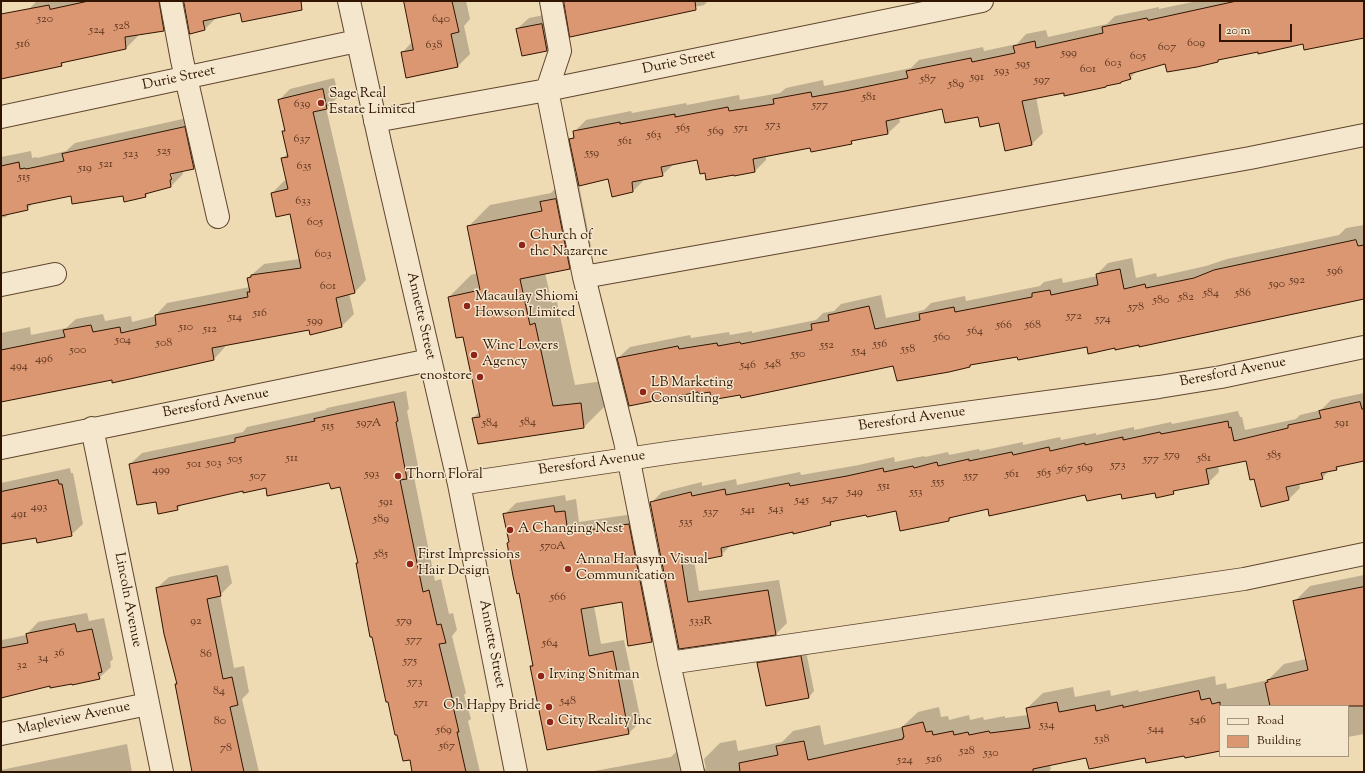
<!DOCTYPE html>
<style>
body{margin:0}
#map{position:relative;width:1365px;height:773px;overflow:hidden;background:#eedab3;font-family:"Sorts Mill Goudy",serif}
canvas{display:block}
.frame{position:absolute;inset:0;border:2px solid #301400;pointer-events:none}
.legend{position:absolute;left:1219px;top:705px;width:130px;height:52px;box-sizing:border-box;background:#f4e7ce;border:1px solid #a6937c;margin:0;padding:5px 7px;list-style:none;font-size:12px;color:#301400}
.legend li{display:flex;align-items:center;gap:8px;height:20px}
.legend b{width:20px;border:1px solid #a6937c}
.scale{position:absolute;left:1219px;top:24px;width:73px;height:18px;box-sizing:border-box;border:2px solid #301400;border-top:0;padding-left:5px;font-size:12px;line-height:14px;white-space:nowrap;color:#301400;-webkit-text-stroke:3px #f4e7ce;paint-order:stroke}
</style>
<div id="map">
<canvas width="1365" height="773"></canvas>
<div class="frame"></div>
<ul class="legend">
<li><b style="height:5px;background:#f4e7ce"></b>Road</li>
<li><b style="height:11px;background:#db9672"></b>Building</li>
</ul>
<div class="scale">20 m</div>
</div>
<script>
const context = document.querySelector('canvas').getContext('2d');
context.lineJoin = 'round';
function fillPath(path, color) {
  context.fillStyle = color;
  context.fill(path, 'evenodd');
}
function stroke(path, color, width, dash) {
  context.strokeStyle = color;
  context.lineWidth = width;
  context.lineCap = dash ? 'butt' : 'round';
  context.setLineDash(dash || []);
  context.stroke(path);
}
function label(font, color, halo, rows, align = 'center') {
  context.font = font + ' "Sorts Mill Goudy",serif';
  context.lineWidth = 3;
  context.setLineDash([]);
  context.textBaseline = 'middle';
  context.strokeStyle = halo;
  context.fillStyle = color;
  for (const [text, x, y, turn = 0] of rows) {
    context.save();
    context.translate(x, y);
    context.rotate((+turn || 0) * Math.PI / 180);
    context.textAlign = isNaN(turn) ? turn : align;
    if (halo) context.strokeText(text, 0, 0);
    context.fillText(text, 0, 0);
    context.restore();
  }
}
const shadow = new Path2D(`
 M 37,1 L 172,1 L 175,18 L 163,30 L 138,34 L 138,36 L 126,48 L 65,62 L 61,65 L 1,78 L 1,24 L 29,9 Z
 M 185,1 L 297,1 L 216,18 L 205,29 Z
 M 405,1 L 466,1 L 470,19 L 464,26 L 470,54 L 458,66 L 407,77 L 402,53 L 412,42 Z
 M 565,1 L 708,1 L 704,5 L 674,11 Z
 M 1197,1 L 1364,1 L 1364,28 L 1304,43 L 1221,58 L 1218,62 L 1166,63 L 1138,70 L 1130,78 L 1036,97 L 1043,133 L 1031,145 L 1000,121 L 942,108 L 899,118 L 900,122 L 888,133 L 854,140 L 851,143 L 811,147 L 766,156 L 766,160 L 755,171 L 706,172 L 698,159 L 674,164 L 662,175 L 644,180 L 633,191 L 609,178 L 579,185 L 591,246 L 569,268 L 545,273 L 552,303 L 557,302 L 575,385 L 603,381 L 606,405 L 584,427 L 478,443 L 473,418 L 480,411 L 463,336 L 449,297 L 471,275 L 478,273 L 468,227 L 490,205 L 551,193 L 563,180 L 578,177 L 571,139 L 575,135 L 574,132 L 586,120 L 631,111 L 632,113 L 686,103 L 687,105 L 739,95 L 740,100 L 780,93 L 786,88 L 823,80 L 824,86 L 858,79 L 911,68 L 919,60 L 983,47 L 984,51 L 1017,44 L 1026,34 L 1046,30 L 1048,37 L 1107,24 L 1115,16 L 1159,7 L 1159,9 Z
 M 554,13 L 558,38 L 546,50 L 517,29 L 529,18 Z
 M 334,78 L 339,96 L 326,108 L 366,280 L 355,292 L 349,293 L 354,314 L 342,326 L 311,333 L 310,329 L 225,344 L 225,347 L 214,359 L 1,401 L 1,333 L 30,327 L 31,335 L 66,328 L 76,319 L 103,314 L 105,321 L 131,316 L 132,322 L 156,316 L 156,315 L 167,303 L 250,287 L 248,278 L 264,264 L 300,259 L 290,213 L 272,193 L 284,181 L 287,180 L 282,159 L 288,153 L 283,132 L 286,129 L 279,100 L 290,89 Z
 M 196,116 L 205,156 L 194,168 L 182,170 L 183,174 L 171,186 L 150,191 L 145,197 L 124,195 L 71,194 L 34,202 L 27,209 L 10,213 L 6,217 L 1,218 L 1,157 L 31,151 L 32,158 L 37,157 L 37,158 L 66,151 L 75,143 ZM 168,169 L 170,169 L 173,179 L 171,179 Z
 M 1364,225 L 1364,298 L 1139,344 L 1116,346 L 1088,346 L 972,364 L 970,366 L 894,365 L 741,393 L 698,391 L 618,358 L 630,347 L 690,335 L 691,338 L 729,332 L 730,335 L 752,331 L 752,333 L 816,320 L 823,313 L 834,311 L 841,304 L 881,295 L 886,318 L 924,310 L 931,303 L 965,296 L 966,301 L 1040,286 L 1044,282 L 1062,278 L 1063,283 L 1097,276 L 1097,274 L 1108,263 L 1132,258 L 1136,278 L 1156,273 L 1157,277 L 1206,266 L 1227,259 L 1339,235 L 1346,228 Z
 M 406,391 L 409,409 L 407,411 L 418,466 L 413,472 L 435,581 L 441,579 L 449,614 L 453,613 L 457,630 L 452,636 L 466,693 L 464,695 L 471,719 L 468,721 L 480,772 L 413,772 L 357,564 L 359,561 L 341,486 L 330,482 L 266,487 L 244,490 L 183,504 L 177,509 L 156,500 L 130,464 L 142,453 L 243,432 L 247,427 L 325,410 L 327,408 Z
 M 1364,393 L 1364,460 L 1340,465 L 1337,469 L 1330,470 L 1322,478 L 1299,483 L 1300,488 L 1289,499 L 1255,478 L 1247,459 L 1218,465 L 1219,472 L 1208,483 L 1177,489 L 1173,493 L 1155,491 L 1086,493 L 989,508 L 953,516 L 949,520 L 897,510 L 867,514 L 835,520 L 830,524 L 732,544 L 721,555 L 694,560 L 699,591 L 779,580 L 787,623 L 776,634 L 680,648 L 651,503 L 662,492 L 702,482 L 702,486 L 736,479 L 737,485 L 800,472 L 801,475 L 859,465 L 894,457 L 895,462 L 924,456 L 925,457 L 948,452 L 949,455 L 979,449 L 980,451 L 1023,442 L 1023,445 L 1060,437 L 1061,440 L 1096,433 L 1096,435 L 1134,427 L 1134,430 L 1171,422 L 1172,424 L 1238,411 L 1240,417 L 1242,417 L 1245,430 L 1296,419 L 1300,415 L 1321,410 L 1331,400 Z
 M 70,468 L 71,473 L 73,473 L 83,524 L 71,535 L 37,537 L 1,544 L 1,483 Z
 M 565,495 L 566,501 L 576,499 L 579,522 L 640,513 L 663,629 L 652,641 L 623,601 L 594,606 L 601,644 L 624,640 L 641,721 L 629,733 L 548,749 L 531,666 L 533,664 L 504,515 L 516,503 Z
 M 228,565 L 232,583 L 220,595 L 234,668 L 244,666 L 249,692 L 242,699 L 259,772 L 194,772 L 176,685 L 177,683 L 157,588 L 169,577 Z
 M 1364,575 L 1364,734 L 1348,737 L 1348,706 L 1220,706 L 1220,750 L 1185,755 L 1146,757 L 1087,757 L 1050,765 L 1051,769 L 1048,772 L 589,772 L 671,757 L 676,752 L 694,748 L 699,765 L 706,769 L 704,759 L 720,743 L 736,740 L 738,751 L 782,742 L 793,731 L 820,725 L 824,745 L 902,727 L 918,712 L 939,707 L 941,717 L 948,716 L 949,720 L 969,715 L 970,720 L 983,717 L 984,720 L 1005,716 L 1005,718 L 1028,715 L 1027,708 L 1043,693 L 1073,687 L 1075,697 L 1110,690 L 1111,696 L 1138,690 L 1139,692 L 1215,676 L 1216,685 L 1226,683 L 1227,689 L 1268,680 L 1284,664 L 1306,659 L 1294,602 L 1310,586 Z
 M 87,613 L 89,621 L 104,618 L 113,659 L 110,662 L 111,667 L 99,678 L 51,685 L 1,696 L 1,637 L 2,640 L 26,635 L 38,622 Z
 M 806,651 L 814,691 L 809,697 L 758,663 L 764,657 Z
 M 127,744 L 132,772 L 1,772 L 1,770 Z`);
const building = new Path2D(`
 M 89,1 L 159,1 L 164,31 L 125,37 L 126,49 L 61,63 L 62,66 L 1,79 L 1,14 L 49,5 L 50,9 Z
 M 184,1 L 301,1 L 302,10 L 242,22 L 240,13 L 203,21 L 205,30 L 190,34 Z
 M 404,1 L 452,1 L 459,32 L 451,34 L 458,67 L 406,78 L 401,52 L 413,50 Z
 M 564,1 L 695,1 L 696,10 L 570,37 Z
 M 1237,1 L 1364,1 L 1364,38 L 1304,50 L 1303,44 L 1258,54 L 1258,52 L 1218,60 L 1218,62 L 1197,67 L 1167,72 L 1165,64 L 1129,74 L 1131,79 L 1121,82 L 1121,83 L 1106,86 L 1106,87 L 1064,96 L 1064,93 L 1022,101 L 1032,145 L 1005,151 L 999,123 L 980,127 L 978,117 L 945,123 L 942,109 L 886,121 L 888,134 L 851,141 L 852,144 L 811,152 L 810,148 L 753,159 L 755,172 L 734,176 L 734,175 L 706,180 L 705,173 L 700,174 L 697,160 L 661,167 L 663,176 L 632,182 L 633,192 L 612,197 L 608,179 L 579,186 L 569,139 L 574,138 L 573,131 L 620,122 L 620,124 L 675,114 L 675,117 L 728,107 L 729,111 L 774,104 L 773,99 L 811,92 L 812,97 L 845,91 L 908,78 L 906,71 L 971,58 L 972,62 L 1015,53 L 1013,46 L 1035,41 L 1036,48 L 1103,33 L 1102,27 L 1147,18 L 1148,20 Z
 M 542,24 L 547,51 L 522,56 L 516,29 Z
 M 323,89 L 327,109 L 313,112 L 355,293 L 336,298 L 342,327 L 310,335 L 309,330 L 212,348 L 214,360 L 112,383 L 112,380 L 1,402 L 1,350 L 65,337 L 63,330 L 91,325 L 93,332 L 120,327 L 121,333 L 156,325 L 155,315 L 248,297 L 247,292 L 250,292 L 247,278 L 251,277 L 251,275 L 301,268 L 290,214 L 276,217 L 271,193 L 288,189 L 281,158 L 288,157 L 282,131 L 285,131 L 278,100 Z
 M 185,127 L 194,169 L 170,174 L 172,179 L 170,180 L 171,187 L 145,194 L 146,197 L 124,202 L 123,196 L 72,204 L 71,196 L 27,205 L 28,210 L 1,216 L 1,166 L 19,162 L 20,169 L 25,168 L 26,169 L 64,161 L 62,154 Z
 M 556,199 L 570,269 L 520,279 L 530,325 L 535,323 L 553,406 L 581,403 L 584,428 L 478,444 L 472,418 L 480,417 L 463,337 L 456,338 L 448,297 L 480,290 L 467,226 L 542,211 L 540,202 Z
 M 1356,240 L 1358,246 L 1364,245 L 1364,299 L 1139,347 L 1139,345 L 1115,350 L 1115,348 L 1088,354 L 1087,347 L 1018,360 L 1017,357 L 970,365 L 970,367 L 949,372 L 897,381 L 893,366 L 741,398 L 740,395 L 711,400 L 710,392 L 698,394 L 698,392 L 629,406 L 617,358 L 678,346 L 679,349 L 717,343 L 718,346 L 740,342 L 741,344 L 812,330 L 811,324 L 829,321 L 828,315 L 869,306 L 875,329 L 920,320 L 919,314 L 954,307 L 955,312 L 1032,297 L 1032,293 L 1050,290 L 1051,295 L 1098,285 L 1096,274 L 1120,269 L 1124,289 L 1145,284 L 1146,288 L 1194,278 L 1214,270 Z
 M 394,402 L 398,421 L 396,422 L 407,479 L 400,480 L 423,592 L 429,590 L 437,625 L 441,624 L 446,643 L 439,644 L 454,706 L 453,706 L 459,732 L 457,732 L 466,772 L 412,772 L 410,760 L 403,761 L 397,735 L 395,735 L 388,702 L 386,702 L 372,637 L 370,637 L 356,563 L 358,563 L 340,487 L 331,489 L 329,483 L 267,496 L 266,488 L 243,493 L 243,491 L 177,506 L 178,510 L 158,514 L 156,502 L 137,505 L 129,464 L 235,442 L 235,438 L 315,421 L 314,419 Z
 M 1360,402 L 1362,409 L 1364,409 L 1364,461 L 1336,467 L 1337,470 L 1321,473 L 1323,479 L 1286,487 L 1289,500 L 1261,507 L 1254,479 L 1250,480 L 1246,461 L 1206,469 L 1209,484 L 1173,491 L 1174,494 L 1156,498 L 1155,493 L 1122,499 L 1121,494 L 1087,501 L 1085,495 L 989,516 L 988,509 L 949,518 L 949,521 L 900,531 L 896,511 L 867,517 L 866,515 L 830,522 L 831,525 L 793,534 L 793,532 L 721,548 L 722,556 L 682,564 L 688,602 L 768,590 L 776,635 L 679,649 L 650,502 L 691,492 L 692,496 L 725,489 L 726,495 L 789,483 L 790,486 L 847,476 L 883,468 L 884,472 L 913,466 L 914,468 L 937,462 L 938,466 L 969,459 L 969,461 L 1012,452 L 1013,455 L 1049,447 L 1050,451 L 1085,443 L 1085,445 L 1123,437 L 1123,440 L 1160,432 L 1161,434 L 1228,421 L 1229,428 L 1231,427 L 1234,441 L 1288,428 L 1288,425 L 1321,418 L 1319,411 Z
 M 58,480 L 59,484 L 62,484 L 72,536 L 37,543 L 36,538 L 1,544 L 1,492 Z
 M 554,506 L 555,512 L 565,511 L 568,533 L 629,524 L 652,642 L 628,646 L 622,602 L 581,609 L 589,656 L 613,651 L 629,734 L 547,750 L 530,666 L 533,666 L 519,593 L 517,594 L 513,576 L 507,543 L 509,542 L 503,514 Z
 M 217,576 L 221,596 L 207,599 L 223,679 L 232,677 L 238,705 L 230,707 L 244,772 L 192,772 L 183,725 L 175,684 L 177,684 L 164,634 L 156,588 Z
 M 1364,587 L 1364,706 L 1270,706 L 1265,683 L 1268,682 L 1267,680 L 1308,670 L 1293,601 Z
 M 75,624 L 77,632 L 92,629 L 102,672 L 98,673 L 100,679 L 72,685 L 72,684 L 50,688 L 50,686 L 1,698 L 1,648 L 28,643 L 26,634 Z
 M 801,656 L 809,698 L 766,706 L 757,663 Z
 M 1199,691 L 1201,700 L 1210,698 L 1212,704 L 1220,702 L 1220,751 L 1185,758 L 1184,756 L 1146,763 L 1145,758 L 1089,769 L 1086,758 L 1033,769 L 1033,772 L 740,772 L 739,763 L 778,755 L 776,746 L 804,741 L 808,760 L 903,739 L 903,737 L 904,737 L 902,727 L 923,722 L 926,732 L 932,731 L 933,735 L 953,731 L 954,735 L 968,732 L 969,735 L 989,731 L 990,733 L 1030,728 L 1026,708 L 1057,702 L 1059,712 L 1095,705 L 1096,711 L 1123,705 L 1123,707 Z`);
const minor = new Path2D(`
 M 171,1 L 182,60 L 218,217
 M 349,1 L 381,147 L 459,484 L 516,772
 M 551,1 L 560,51 L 547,90 L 584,277 L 625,441 L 669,663 L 693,772
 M 1,117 L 357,41
 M 375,121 L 547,90 L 982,1
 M 584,277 L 1250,158 L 1364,135
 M 1,285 L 55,274
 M 92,428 L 162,772
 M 1,448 L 430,360
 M 459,484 L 674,452 L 1159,387 L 1221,377 L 1364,347
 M 669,663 L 1244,579 L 1364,554
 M 1,734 L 148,704`);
const markers = [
 [321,103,4,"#8f2418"],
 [522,245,4,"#8f2418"],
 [467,306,4,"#8f2418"],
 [474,355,4,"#8f2418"],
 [480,377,4,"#8f2418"],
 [643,392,4,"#8f2418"],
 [398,476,4,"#8f2418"],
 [510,530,4,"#8f2418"],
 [410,564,4,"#8f2418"],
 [568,569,4,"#8f2418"],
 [541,676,4,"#8f2418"],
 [549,707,4,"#8f2418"],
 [550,722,4,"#8f2418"]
];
const numberNames = [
 ["520",45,20],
 ["640",441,20],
 ["528",122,27],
 ["524",97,31],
 ["609",1196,44],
 ["516",23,45],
 ["638",434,46],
 ["607",1167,48],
 ["599",1069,54],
 ["605",1138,57],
 ["603",1113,64],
 ["595",1023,65],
 ["601",1088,70],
 ["593",1002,72],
 ["591",977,78],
 ["587",928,80],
 ["597",1042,81],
 ["589",956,85],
 ["581",869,98],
 ["639",302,105],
 ["577",820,106],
 ["573",773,126],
 ["565",683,129],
 ["571",741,129],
 ["569",716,132],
 ["563",654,136],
 ["637",302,140],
 ["561",625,142],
 ["525",164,152],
 ["559",592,154],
 ["523",131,155],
 ["521",106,165],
 ["635",304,167],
 ["519",85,169],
 ["515",24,178],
 ["633",303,202],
 ["605",315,223],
 ["603",323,255],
 ["596",1335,272],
 ["592",1297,281],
 ["590",1277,285],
 ["601",328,287],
 ["584",1211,294],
 ["586",1243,294],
 ["582",1186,298],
 ["580",1161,301],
 ["578",1136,308],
 ["516",260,314],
 ["572",1074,317],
 ["514",235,318],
 ["574",1103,320],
 ["599",315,322],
 ["566",1004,326],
 ["568",1033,326],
 ["510",186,328],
 ["512",210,330],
 ["564",975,332],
 ["560",942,338],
 ["504",123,341],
 ["508",164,344],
 ["556",880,345],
 ["552",827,346],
 ["558",908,350],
 ["500",78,351],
 ["554",859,352],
 ["550",798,355],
 ["496",44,360],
 ["548",773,365],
 ["546",748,366],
 ["494",19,367],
 ["584",528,423],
 ["597A",369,424],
 ["584",490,424],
 ["591",1342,424],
 ["515",328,427],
 ["579",1172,456],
 ["585",1274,456],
 ["511",292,459],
 ["581",1204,459],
 ["505",235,460],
 ["577",1151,460],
 ["503",214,464],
 ["501",194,465],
 ["573",1118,466],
 ["569",1085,469],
 ["567",1065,470],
 ["499",161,471],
 ["565",1044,474],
 ["593",372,475],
 ["561",1012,475],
 ["507",258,477],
 ["557",971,477],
 ["555",938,483],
 ["551",884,487],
 ["549",855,493],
 ["553",916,493],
 ["547",830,500],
 ["545",802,501],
 ["591",386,503],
 ["493",39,508],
 ["543",776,510],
 ["541",748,511],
 ["537",711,513],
 ["491",19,515],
 ["589",381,520],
 ["535",686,523],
 ["570A",553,547],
 ["585",381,555],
 ["566",558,598],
 ["92",196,622],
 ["579",404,622],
 ["533R",701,622],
 ["577",414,641],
 ["564",550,644],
 ["36",59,654],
 ["86",206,655],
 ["34",43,659],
 ["575",410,662],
 ["32",22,666],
 ["573",415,683],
 ["84",219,692],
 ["548",568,702],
 ["571",421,704],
 ["546",1198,721],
 ["80",220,722],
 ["534",1047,726],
 ["544",1156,730],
 ["569",444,731],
 ["538",1102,740],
 ["567",447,747],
 ["78",226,749],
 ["528",967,752],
 ["530",991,754],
 ["526",934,760],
 ["524",905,761]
];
const streetNames = [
 ["Durie Street",679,63,-12],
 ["Durie Street",179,79,-12],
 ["Annette Street",420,316,77],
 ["Beresford Avenue",1233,373,-11],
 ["Beresford Avenue",216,404,-11],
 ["Beresford Avenue",912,420,-8],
 ["Beresford Avenue",592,464,-8],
 ["Lincoln Avenue",127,600,79],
 ["Annette Street",491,644,79],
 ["Mapleview Avenue",74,719,-12]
];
const poiNames = [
 ["Sage Real",329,95],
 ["Estate Limited",329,111],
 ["Church of",530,237],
 ["the Nazarene",530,253],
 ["Macaulay Shiomi",475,298],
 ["Howson Limited",475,314],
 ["Wine Lovers",482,347],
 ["Agency",482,363],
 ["enostore",472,377,"right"],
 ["LB Marketing",651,384],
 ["Consulting",651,400],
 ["Thorn Floral",406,476],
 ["A Changing Nest",518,530],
 ["First Impressions",418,556],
 ["Hair Design",418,572],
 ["Anna Harasym Visual",576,561],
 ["Communication",576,577],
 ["Irving Snitman",549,676],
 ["Oh Happy Bride",541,707,"right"],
 ["City Reality Inc",558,722]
];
fillPath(shadow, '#0003');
fillPath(building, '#db9672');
stroke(building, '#301400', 1);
stroke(minor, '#60462d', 24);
stroke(minor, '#f4e7ce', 22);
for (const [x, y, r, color] of markers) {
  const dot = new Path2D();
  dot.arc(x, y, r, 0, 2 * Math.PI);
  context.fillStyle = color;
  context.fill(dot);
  stroke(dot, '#f4e7ce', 1.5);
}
label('12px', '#5b341c', null, numberNames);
label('14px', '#301400', '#f4e7ce', streetNames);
label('14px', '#301400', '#f4e7ce', poiNames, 'left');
</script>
